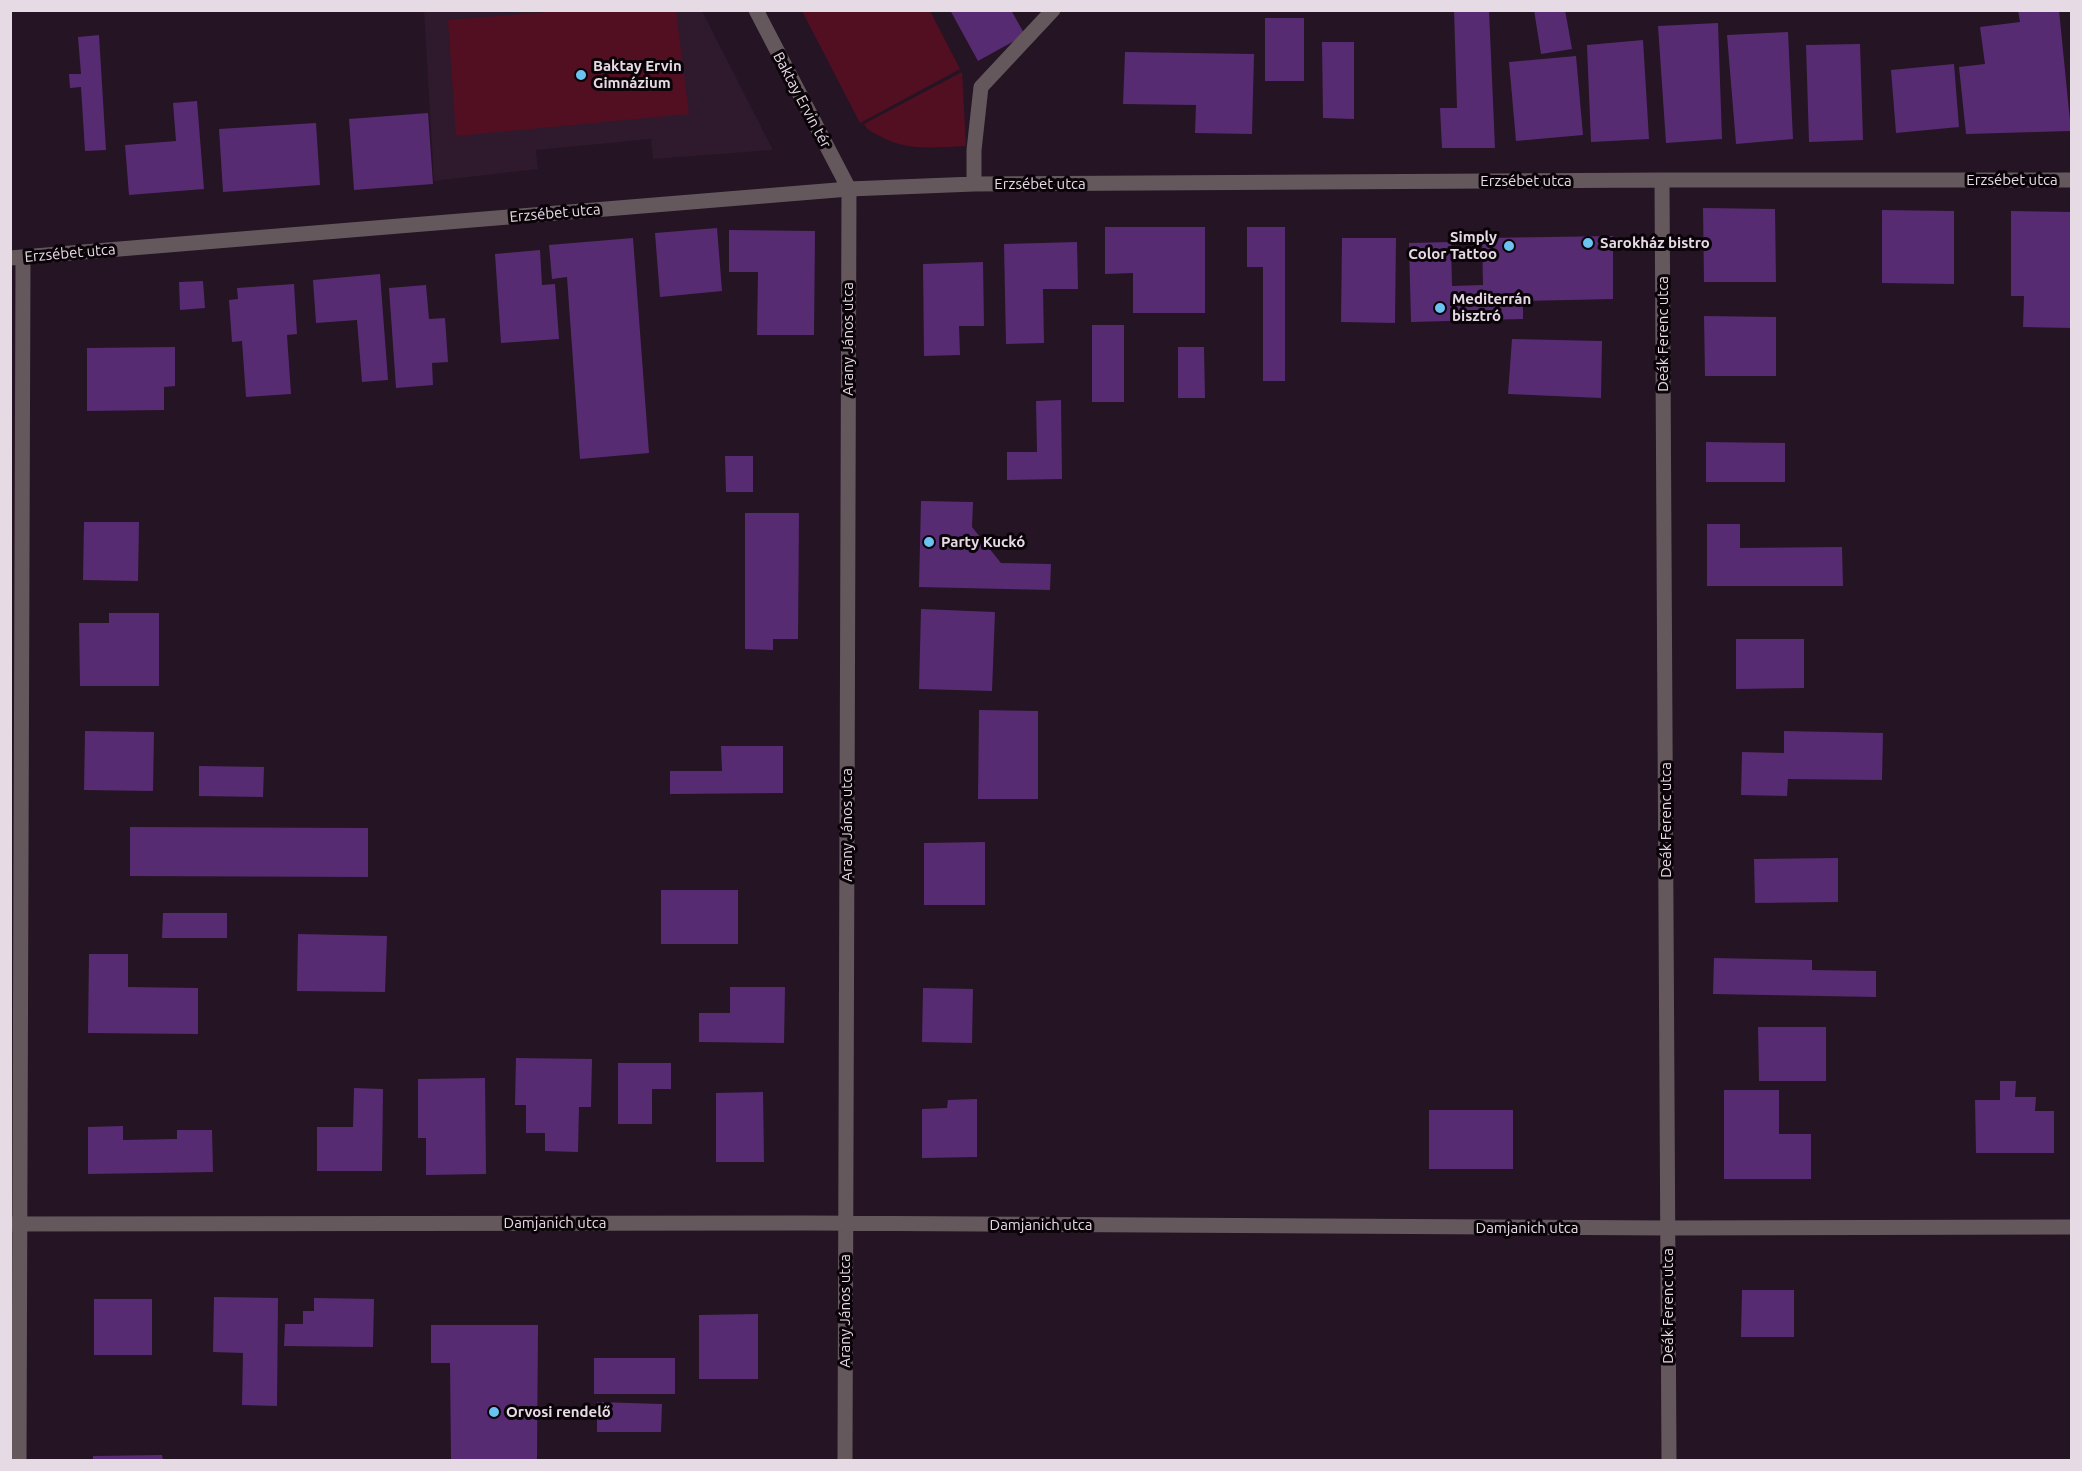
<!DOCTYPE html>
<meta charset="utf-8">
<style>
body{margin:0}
#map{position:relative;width:2082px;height:1471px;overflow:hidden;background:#251423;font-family:Ubuntu,sans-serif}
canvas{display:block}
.frame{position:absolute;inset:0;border:12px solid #e6dae5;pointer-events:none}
</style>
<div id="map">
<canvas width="2082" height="1471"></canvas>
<div class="frame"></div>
</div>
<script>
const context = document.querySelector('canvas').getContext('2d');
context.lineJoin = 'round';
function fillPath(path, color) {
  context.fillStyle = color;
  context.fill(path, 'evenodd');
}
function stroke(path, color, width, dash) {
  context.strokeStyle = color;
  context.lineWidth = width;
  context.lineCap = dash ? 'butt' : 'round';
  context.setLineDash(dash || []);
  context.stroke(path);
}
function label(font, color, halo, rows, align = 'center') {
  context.font = font + ' Ubuntu,sans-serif';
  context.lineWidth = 6;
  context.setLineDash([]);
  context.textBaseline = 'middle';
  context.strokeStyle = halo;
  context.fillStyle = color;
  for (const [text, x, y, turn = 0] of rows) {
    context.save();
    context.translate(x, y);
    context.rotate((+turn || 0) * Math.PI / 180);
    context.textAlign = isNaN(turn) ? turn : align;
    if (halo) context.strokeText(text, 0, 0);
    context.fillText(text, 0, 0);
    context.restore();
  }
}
const built = new Path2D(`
 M 424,11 L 702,11 L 773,150 L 653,159 L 651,139 L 536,150 L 538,169 L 434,181 Z`);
const green = new Path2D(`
 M 561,11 L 676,11 L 689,114 L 456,136 L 448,20 Z
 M 802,11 L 930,11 L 960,69 L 860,123 Z
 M 962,72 L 966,146 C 935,147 906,152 878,135 C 872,132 867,130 864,124 Z`);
const building = new Path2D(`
 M 950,10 L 1011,10 L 1025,35 L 978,61 Z
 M 1454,10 L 1489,10 L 1495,148 L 1442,148 L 1440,108 L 1457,108 Z
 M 1534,10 L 1565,10 L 1572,49 L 1541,54 Z
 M 2018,10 L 2059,10 L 2071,131 L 1966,134 L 1959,67 L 1985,64 L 1980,27 L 2020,22 Z
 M 1265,18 L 1304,18 L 1304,81 L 1265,81 Z
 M 1718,23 L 1722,139 L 1666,143 L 1658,26 Z
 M 1788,32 L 1793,139 L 1736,144 L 1727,35 Z
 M 99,35 L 106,150 L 85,151 L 81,87 L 70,88 L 69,74 L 81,74 L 78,37 Z
 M 1643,40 L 1649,139 L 1591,142 L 1587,45 Z
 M 1322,42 L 1354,42 L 1354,119 L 1323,118 Z
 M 1860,44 L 1863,140 L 1809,142 L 1806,45 Z
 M 1125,52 L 1254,54 L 1252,134 L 1195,133 L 1196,105 L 1123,104 Z
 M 1576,56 L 1583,135 L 1516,141 L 1509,62 Z
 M 1954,64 L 1959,127 L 1896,133 L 1891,70 Z
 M 197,101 L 204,189 L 129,195 L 125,145 L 176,141 L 173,103 Z
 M 428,113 L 433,184 L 354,190 L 349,119 Z
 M 316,123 L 320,185 L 223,192 L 219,129 Z
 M 1703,208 L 1775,209 L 1776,282 L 1704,282 Z
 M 1882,210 L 1954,211 L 1954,284 L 1882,283 Z
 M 2011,211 L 2072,212 L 2072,328 L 2023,327 L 2024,296 L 2011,296 Z
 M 1105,227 L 1205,227 L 1205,313 L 1133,313 L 1133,273 L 1105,274 Z
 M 1247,227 L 1285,227 L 1285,381 L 1263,381 L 1263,267 L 1247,267 Z
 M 717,228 L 722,291 L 660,297 L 655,233 Z
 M 729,230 L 815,231 L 814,335 L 757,335 L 758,272 L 729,272 Z
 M 1613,236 L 1613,299 L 1523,301 L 1523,319 L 1411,322 L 1409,243 L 1451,242 L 1452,286 L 1483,285 L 1482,238 Z
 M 633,238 L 649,453 L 580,459 L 567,277 L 552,279 L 549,245 Z
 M 1342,238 L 1396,238 L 1395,323 L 1341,322 Z
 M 1077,242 L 1078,289 L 1043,289 L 1044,343 L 1006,344 L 1004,244 Z
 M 540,250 L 542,285 L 555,284 L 559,339 L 501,343 L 495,254 Z
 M 983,262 L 984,326 L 959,326 L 960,355 L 924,356 L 923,264 Z
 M 380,274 L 388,380 L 362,382 L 357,320 L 316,323 L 313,280 Z
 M 203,281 L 205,308 L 180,310 L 179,282 Z
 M 294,284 L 297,334 L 287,335 L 291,394 L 246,397 L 242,341 L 232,342 L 229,300 L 238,299 L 237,288 Z
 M 426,285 L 429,319 L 445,318 L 448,362 L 432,363 L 433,385 L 396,388 L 389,288 Z
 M 1704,316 L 1776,317 L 1776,376 L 1705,376 Z
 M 1092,325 L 1124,325 L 1124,402 L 1092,402 Z
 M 1512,339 L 1602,341 L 1601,398 L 1508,394 Z
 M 175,347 L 175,386 L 164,387 L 164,410 L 87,411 L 87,348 Z
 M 1178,347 L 1204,347 L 1205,398 L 1178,398 Z
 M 1061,400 L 1062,479 L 1007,480 L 1007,452 L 1037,452 L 1036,401 Z
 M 1706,442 L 1785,443 L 1785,482 L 1706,482 Z
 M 725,456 L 753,456 L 753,492 L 726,492 Z
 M 921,501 L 973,502 L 972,527 L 1001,563 L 1051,564 L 1050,590 L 919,587 Z
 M 745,513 L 799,513 L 798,639 L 773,639 L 773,650 L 745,649 Z
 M 84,522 L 139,522 L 138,581 L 83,580 Z
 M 1707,524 L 1740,524 L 1740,548 L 1842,547 L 1843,586 L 1707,586 Z
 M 921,609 L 995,612 L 992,691 L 919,689 Z
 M 109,613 L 159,613 L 159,686 L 80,686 L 79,623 L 109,623 Z
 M 1736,639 L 1804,639 L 1804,688 L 1736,689 Z
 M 979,710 L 1038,711 L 1038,799 L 978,799 Z
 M 85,731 L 154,732 L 153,791 L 84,790 Z
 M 1784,731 L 1883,733 L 1882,780 L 1788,779 L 1787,796 L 1741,795 L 1742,752 L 1784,753 Z
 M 721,746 L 783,746 L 783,793 L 670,794 L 670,771 L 722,771 Z
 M 199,766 L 264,767 L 263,797 L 199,796 Z
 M 130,827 L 368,828 L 368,877 L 130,876 Z
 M 985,842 L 985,905 L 924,905 L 924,843 Z
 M 1838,858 L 1838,902 L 1755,903 L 1754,859 Z
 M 661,890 L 738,890 L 738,944 L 661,944 Z
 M 163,913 L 227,913 L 227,938 L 162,938 Z
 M 298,934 L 387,936 L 385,992 L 297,991 Z
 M 89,954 L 128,954 L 128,987 L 198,988 L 198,1034 L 88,1033 Z
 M 1714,958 L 1812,960 L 1812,970 L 1876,971 L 1876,997 L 1713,994 Z
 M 730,987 L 785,987 L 784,1043 L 699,1042 L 699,1013 L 730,1013 Z
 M 923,988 L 973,989 L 972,1043 L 922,1042 Z
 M 1758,1027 L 1826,1027 L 1826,1081 L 1759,1081 Z
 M 516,1058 L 592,1059 L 591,1107 L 579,1107 L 578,1152 L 545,1151 L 545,1133 L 526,1133 L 526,1105 L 515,1105 Z
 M 618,1063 L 671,1063 L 671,1089 L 652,1089 L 652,1124 L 618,1124 Z
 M 485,1078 L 486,1174 L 426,1175 L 426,1138 L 418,1138 L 418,1079 Z
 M 2000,1081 L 2016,1081 L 2015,1097 L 2036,1097 L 2035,1111 L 2054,1111 L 2054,1153 L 1976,1153 L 1975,1100 L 2000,1100 Z
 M 354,1088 L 383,1089 L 382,1171 L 317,1171 L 317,1127 L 353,1127 Z
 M 1724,1090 L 1779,1090 L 1779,1134 L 1811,1134 L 1811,1179 L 1724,1179 Z
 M 763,1092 L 764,1162 L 716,1162 L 716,1093 Z
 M 977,1099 L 977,1157 L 922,1158 L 922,1109 L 947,1108 L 948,1100 Z
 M 1429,1110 L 1513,1110 L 1513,1169 L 1429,1169 Z
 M 123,1126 L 123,1140 L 177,1139 L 177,1130 L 212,1130 L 213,1172 L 88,1174 L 88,1127 Z
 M 1742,1290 L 1794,1290 L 1794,1337 L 1741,1337 Z
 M 214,1297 L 278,1298 L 277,1406 L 242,1405 L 243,1353 L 213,1352 Z
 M 314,1298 L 374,1299 L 373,1347 L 284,1346 L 285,1324 L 303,1324 L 303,1311 L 314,1311 Z
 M 94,1299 L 152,1299 L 152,1355 L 94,1355 Z
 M 758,1314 L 758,1379 L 699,1379 L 699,1315 Z
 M 431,1325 L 538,1325 L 537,1460 L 451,1460 L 450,1363 L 431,1363 Z
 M 594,1358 L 675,1358 L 675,1394 L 594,1394 Z
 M 597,1402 L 662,1404 L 661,1432 L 597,1432 Z
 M 162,1455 L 163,1460 L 93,1460 L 93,1456 Z`);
const minor = new Path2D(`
 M 756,10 L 849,189 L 845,1460
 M 1662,180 L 1669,1460
 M 974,184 L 974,150 L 981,87 L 1053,10
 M 10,258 L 849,189 L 974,184 L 1662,180 L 2072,180
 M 10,1224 L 806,1223 L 1668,1228 L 2072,1227
 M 19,1460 L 23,257`);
const markers = [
 [581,75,6,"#6ac3f1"],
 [1588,243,6,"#6ac3f1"],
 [1509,246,6,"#6ac3f1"],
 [1440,308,6,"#6ac3f1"],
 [929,542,6,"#6ac3f1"],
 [494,1412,6,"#6ac3f1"]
];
const poiNames = [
 ["Baktay Ervin",593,66],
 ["Gimnázium",593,83],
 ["Simply",1497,237,"right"],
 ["Color Tattoo",1497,254,"right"],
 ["Sarokház bistro",1600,243],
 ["Mediterrán",1452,299],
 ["bisztró",1452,316],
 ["Party Kuckó",941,542],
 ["Orvosi rendelő",506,1412]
];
const streetNames = [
 ["Baktay Ervin tér",802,100,62],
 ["Erzsébet utca",2012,180],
 ["Erzsébet utca",1526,181],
 ["Erzsébet utca",1040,184],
 ["Erzsébet utca",555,213,-5],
 ["Erzsébet utca",70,253,-5],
 ["Deák Ferenc utca",1663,334,-90],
 ["Arany János utca",848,339,-90],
 ["Deák Ferenc utca",1666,820,-90],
 ["Arany János utca",847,825,-90],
 ["Damjanich utca",555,1223],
 ["Damjanich utca",1041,1225],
 ["Damjanich utca",1527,1228],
 ["Deák Ferenc utca",1668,1306,-90],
 ["Arany János utca",845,1311,-90]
];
fillPath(built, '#2f192d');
fillPath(green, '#520f22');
fillPath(building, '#572b71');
stroke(minor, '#64585d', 15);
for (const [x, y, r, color] of markers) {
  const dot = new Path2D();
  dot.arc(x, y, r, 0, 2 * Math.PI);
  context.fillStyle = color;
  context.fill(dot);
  stroke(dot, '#0a0409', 2);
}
label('bold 15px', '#e6dae5', '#0a0409', poiNames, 'left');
label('15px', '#e6dae5', '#0a0409', streetNames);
</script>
